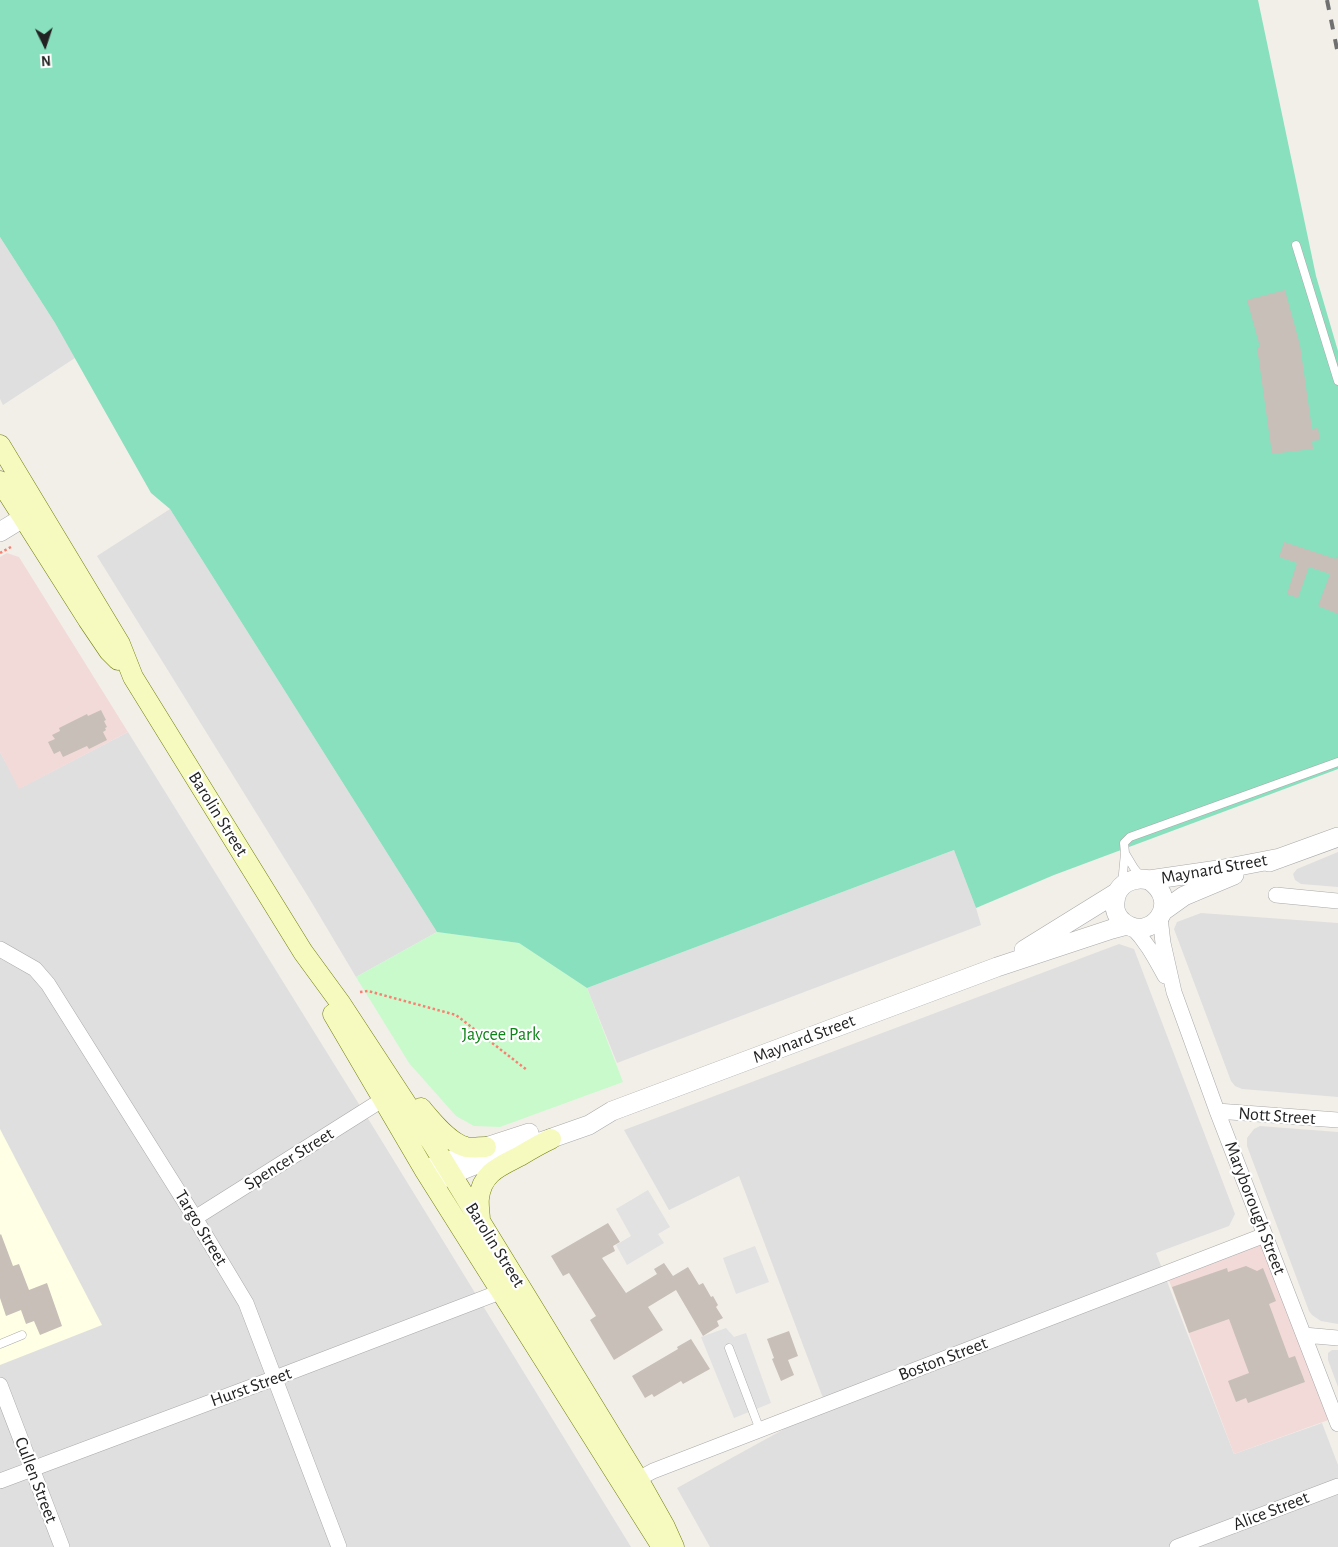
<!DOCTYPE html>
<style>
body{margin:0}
#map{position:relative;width:1338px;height:1547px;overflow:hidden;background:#f2efe9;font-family:"Alegreya Sans",sans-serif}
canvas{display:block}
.north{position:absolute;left:20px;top:20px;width:50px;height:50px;-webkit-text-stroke:4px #fff;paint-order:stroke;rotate:176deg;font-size:14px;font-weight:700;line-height:20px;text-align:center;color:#222}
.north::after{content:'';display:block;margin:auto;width:18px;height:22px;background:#222;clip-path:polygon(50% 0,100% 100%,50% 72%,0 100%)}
</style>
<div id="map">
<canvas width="1338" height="1547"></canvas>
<div class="north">N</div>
</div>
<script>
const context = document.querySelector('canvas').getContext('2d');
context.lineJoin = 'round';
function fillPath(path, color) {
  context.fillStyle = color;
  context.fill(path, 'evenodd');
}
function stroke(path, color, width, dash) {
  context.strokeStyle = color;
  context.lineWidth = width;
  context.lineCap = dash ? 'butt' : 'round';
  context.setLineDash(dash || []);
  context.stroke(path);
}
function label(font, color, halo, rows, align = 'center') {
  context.font = font + ' "Alegreya Sans",sans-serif';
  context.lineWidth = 4.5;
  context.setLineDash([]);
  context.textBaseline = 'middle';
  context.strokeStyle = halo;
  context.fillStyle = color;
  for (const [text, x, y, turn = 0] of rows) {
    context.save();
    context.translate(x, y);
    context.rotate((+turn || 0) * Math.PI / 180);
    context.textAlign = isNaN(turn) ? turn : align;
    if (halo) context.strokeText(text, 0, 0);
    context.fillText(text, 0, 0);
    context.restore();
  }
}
const residential = new Path2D(`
 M 0,237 L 55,323 L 75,358 L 3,405 L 0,399 Z
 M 170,509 L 437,932 L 356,977 L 309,898 L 97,556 Z
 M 128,732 L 380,1138 L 631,1547 L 0,1547 L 0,752 L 20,788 Z
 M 954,850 L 976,908 L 981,925 L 617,1063 L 587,988 Z
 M 1338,852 L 1338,887 L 1301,884 L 1295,880 L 1293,874 L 1297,869 Z
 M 1201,913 L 1338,923 L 1338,1097 L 1242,1089 L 1235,1086 L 1231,1081 L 1174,929 L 1177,922 Z
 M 1119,944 L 1134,949 L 1235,1214 L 1229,1226 L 1156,1253 L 1234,1454 L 1322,1423 L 1338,1465 L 1338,1547 L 710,1547 L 677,1488 L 826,1406 L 739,1176 L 669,1210 L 624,1130 Z
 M 1260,1126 L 1338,1132 L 1338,1324 L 1321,1321 L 1312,1315 L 1309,1311 L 1247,1146 L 1247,1138 L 1254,1129 Z
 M 1332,1350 L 1338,1350 L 1338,1387 L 1328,1360 L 1328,1353 Z`);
const commercial = new Path2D(`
 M 7,553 L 19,557 L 128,732 L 19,789 L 0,752 L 0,557 Z
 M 1264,1237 L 1334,1418 L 1234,1454 L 1167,1275 Z`);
const education = new Path2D(`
 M 0,1129 L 102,1325 L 0,1365 Z`);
const park = new Path2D(`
 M 437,932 L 519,943 L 587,988 L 623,1082 L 500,1127 L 474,1126 L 456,1116 L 409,1063 L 356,977 Z`);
const pitch = new Path2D(`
 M 0,0 L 1258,0 L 1316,276 L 1338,351 L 1338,769 L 1054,875 L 976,908 L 954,850 L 587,988 L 519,943 L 437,932 L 170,509 L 151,493 L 55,323 L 0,237 Z`);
const parking = new Path2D(`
 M 648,1190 L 670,1227 L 658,1234 L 664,1243 L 627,1265 L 616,1245 L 631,1236 L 616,1209 Z
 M 755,1246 L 769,1282 L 736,1294 L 723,1258 Z
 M 726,1328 L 734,1337 L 746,1333 L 771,1403 L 734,1418 L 701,1337 Z`);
const building = new Path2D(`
 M 1285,290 L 1300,345 L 1312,429 L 1318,428 L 1320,440 L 1312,441 L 1313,449 L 1272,454 L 1257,347 L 1260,347 L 1247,300 Z
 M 1284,542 L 1336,559 L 1338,556 L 1338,614 L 1318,606 L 1330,574 L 1309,567 L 1298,598 L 1287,594 L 1297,563 L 1279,557 Z
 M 101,710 L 106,720 L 104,721 L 107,727 L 105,728 L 106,730 L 103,732 L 107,740 L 89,749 L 87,746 L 63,757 L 60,751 L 54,754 L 48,742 L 55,739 L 52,735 L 60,731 L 59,728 L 87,714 L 88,716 Z
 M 608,1223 L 620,1242 L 613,1246 L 615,1251 L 602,1258 L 626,1293 L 657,1274 L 654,1269 L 664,1263 L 673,1276 L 688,1267 L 699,1285 L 703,1283 L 711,1297 L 713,1296 L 718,1305 L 716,1307 L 723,1318 L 717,1321 L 719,1326 L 703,1336 L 676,1290 L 648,1307 L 663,1330 L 614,1360 L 590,1320 L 596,1316 L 569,1273 L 563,1276 L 551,1256 Z
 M 1,1234 L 13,1266 L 19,1264 L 29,1290 L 47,1283 L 62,1326 L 40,1335 L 34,1321 L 26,1324 L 21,1310 L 6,1316 L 0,1298 L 0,1235 Z
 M 1246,1266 L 1257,1271 L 1263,1268 L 1276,1301 L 1269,1304 L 1289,1358 L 1295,1356 L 1305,1382 L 1248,1403 L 1246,1398 L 1236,1402 L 1228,1381 L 1249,1373 L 1229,1319 L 1189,1333 L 1172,1287 L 1227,1268 L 1228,1272 Z
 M 789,1331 L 798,1356 L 788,1360 L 794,1375 L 781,1381 L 772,1359 L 774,1358 L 767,1339 Z
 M 691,1339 L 710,1369 L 683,1384 L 681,1381 L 654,1397 L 652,1394 L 645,1398 L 632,1376 L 678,1349 L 677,1347 Z`);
const path = new Path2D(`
 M 0,553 L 11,547
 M 360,992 L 368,991 L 456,1015 L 527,1070`);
const service = new Path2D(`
 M 1296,245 L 1338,381
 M 1125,853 L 1134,868 L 1142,878
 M 1122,884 L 1125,853 L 1124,843 L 1130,837 L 1338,762
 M 0,1344 L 22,1335
 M 729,1348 L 760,1430`);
const minor = new Path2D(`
 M 1276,895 L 1338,901
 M 1160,917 L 1163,943 L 1174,992 L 1217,1111 L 1338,1424
 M 1132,927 C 1147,942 1155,958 1165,976
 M 0,949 L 35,969 L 48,984 L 195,1218 L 246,1303 L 339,1547
 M 1217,1111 L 1338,1120
 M 195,1218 L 382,1100
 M 1304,1335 L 1338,1338
 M 0,1385 L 62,1547
 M 0,1481 L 275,1378 L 500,1292
 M 629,1484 L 653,1471 L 1265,1235
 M 1177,1547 L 1338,1486`);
const tertiary = new Path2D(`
 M 0,532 L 36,510
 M 1269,862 L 1338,837
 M 1149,880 C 1183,902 1151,944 1123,922 C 1117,917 1114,909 1115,902 C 1116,884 1133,876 1149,880 L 1218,870 L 1280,858
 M 1163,911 L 1184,896 L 1234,875
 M 1024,950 L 1116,893
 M 430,1168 L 486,1147 L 529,1133
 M 438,1180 L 472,1166 L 589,1125 L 612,1111 L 997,967 L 1112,929 L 1127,925`);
const secondary = new Path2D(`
 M 0,445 L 120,644 L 133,677 L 303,952 L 341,1004 L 434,1146 L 638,1479 L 665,1527 L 674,1547
 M 0,481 L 88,620 L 109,651 L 118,660
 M 333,1014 L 425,1171 L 662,1547
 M 421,1108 C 431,1120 449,1143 466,1147 C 472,1148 479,1147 486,1147
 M 480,1221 C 480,1213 478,1205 479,1198 C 482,1172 501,1166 520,1156 C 530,1150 540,1144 551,1139`);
const rail = new Path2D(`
 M 1327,0 L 1338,54`);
const streetNames = [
 ["Barolin Street",218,814,58],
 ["Maynard Street",1214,869,-10],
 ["Maynard Street",804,1039,-21],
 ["Nott Street",1277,1116,4],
 ["Spencer Street",289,1159,-32],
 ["Maryborough Street",1255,1208,69],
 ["Targo Street",201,1228,59],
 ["Barolin Street",495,1245,58],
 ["Boston Street",943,1359,-21],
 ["Hurst Street",251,1387,-20],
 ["Cullen Street",36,1480,69],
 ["Alice Street",1271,1511,-21]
];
const parkNames = [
 ["Jaycee Park",501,1035]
];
fillPath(residential, '#e0dfdf');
fillPath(commercial, '#f2dad9');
fillPath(education, '#ffffe5');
fillPath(park, '#c8facc');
fillPath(pitch, '#88e0be');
fillPath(parking, '#e2e2e2');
fillPath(building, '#c7bfb8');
stroke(service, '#a9a9a9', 9);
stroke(minor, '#a9a9a9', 16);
stroke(tertiary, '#a9a9a9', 20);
stroke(secondary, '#707d05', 21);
stroke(path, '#fa8072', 2.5, [2.5, 2.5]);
stroke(service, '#fff', 8);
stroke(minor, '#fff', 15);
stroke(tertiary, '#fff', 19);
stroke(secondary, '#f7fabf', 20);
stroke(rail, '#707070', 4, [10, 10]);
label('18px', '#222', '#fff', streetNames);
label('18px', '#0c8416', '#fff', parkNames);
</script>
